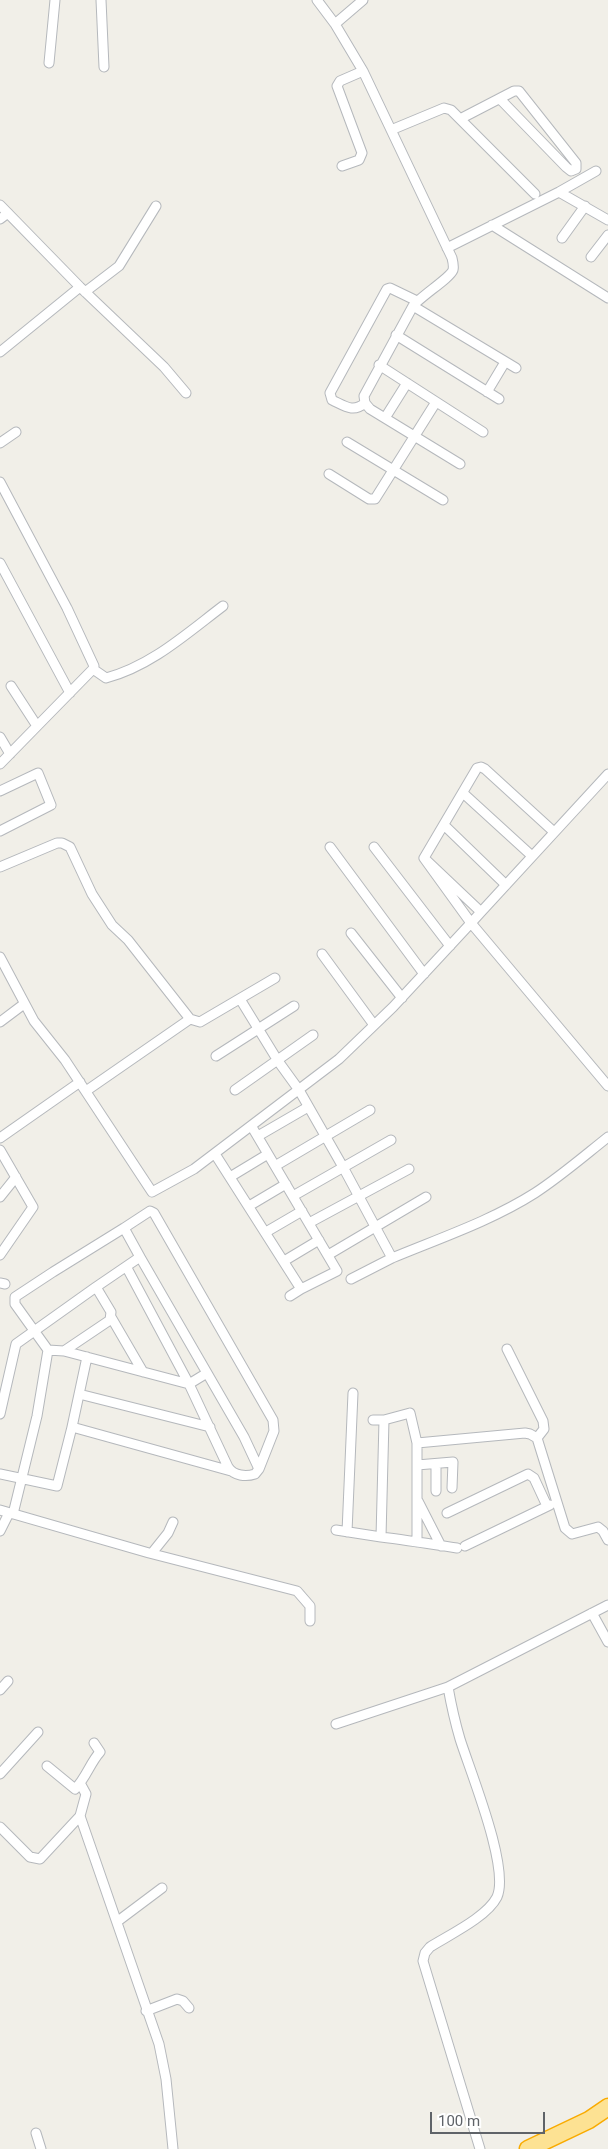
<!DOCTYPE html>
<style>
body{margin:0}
#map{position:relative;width:608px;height:2149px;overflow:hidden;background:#f1efe8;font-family:Roboto,sans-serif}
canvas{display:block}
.scale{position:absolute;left:430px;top:2112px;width:115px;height:22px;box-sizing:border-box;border:2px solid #5f6368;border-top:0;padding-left:6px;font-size:15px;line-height:18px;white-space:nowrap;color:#5f6368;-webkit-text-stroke:4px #fff;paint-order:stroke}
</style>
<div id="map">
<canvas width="608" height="2149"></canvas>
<div class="scale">100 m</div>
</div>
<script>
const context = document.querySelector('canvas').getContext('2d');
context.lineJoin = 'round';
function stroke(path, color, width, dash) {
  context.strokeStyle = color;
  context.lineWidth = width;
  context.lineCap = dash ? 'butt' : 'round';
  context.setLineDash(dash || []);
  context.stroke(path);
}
const street = new Path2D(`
 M 101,0 L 104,67
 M 317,0 L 335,24 L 363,0
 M 335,24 L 363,71 L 452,258 C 453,262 454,266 453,270 C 450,278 421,296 413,306 L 364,396 L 365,403 L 370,409 L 460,464
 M 49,63 L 55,0
 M 460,119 L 514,91 L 519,91 L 576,163 L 576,169 L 571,171 L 566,167 L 500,99
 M 391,130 L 444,108 L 451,110 L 535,194
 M 342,166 L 359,160 L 362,153 L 337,86 L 340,81 L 363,71
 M 559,192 L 608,220
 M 0,205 L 80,287 L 164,367 L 186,393
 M 0,219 L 8,213
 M 492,225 L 608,298
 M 562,238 L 585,206
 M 447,248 L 559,192 L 596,171
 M 591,257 L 608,235
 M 85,292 L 119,266 L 156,206
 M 413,306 L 516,368
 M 396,335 L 499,399
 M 0,352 L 80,287
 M 379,365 L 483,432
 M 487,392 L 505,362
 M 365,403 C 353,413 345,406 332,400 L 330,393 L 387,289 L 390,288 L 417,301
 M 385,418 L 407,383
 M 347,442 L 443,500
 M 0,443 L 16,432
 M 329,474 L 369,499 L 375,499 L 436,402
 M 0,482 L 67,608 L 94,666 L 93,669 L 0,764
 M 0,563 L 70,693
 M 93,669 L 106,678 C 151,666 186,634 223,606
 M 11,686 L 37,726
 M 0,737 L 10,754
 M 0,791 L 38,773 L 51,805 L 0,831
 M 463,793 L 532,856
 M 445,826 L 506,885
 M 330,847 L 424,974
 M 374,847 L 450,946
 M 424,858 L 477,768 L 481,767 L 485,769 L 554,832
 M 0,867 L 57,843 L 62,843 L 70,847 L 92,894 L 112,925 L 128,940 L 190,1019 L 86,1091
 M 481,912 L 424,858 L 471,923 L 481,912 L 608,774
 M 351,933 L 402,998
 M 322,954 L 374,1025
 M 0,957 L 34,1021 L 65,1060 L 152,1192 L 194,1169 L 339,1059 L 393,1007 L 471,923 L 608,1086
 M 240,999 L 278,1061 L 299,1090 L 343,1167 L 392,1258 L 351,1279
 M 190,1019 L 200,1022 L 275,978
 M 0,1022 L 24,1004
 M 216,1056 L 294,1006
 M 235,1090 L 313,1035
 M 258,1136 L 308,1107
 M 0,1138 L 80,1082
 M 0,1150 L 33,1207 L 0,1255
 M 215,1154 L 301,1289 L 337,1271 L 252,1127
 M 275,1166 L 370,1110
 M 230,1177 L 268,1154
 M 293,1196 L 391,1140
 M 0,1197 L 16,1177
 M 249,1206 L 286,1184
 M 309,1223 L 409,1169
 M 266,1232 L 302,1211
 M 328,1255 L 426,1197
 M 392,1258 C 440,1238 491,1221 535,1193 C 561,1176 584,1156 608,1137
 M 284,1261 L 319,1240
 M 127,1268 L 189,1384 L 228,1467 C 234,1476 246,1477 255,1474 L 259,1469 L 244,1437 L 140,1257
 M 0,1283 L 5,1284
 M 290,1296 L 301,1289
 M 111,1317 L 143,1372
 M 507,1349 L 543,1421 L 544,1429 L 537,1438
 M 48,1350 L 15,1304 L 15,1297 L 53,1272 L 124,1228
 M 64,1351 L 189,1384 L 207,1373
 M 79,1394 L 210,1427
 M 0,1414 L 16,1344 L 96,1287
 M 373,1420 L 384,1420
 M 72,1427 L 87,1357
 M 417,1443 L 525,1433 L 530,1434 L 537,1438 L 565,1528 L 572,1534 L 598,1527 L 603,1531 L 608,1540
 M 417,1465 L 453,1462 L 452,1488
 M 0,1474 L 57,1486 L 72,1427 L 231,1471
 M 436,1491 L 436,1464
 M 418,1501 L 441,1546
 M 0,1510 L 149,1553 L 297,1591 L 310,1606 L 310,1621
 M 447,1513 L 528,1474 L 534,1478 L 547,1506
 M 13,1514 L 37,1416 L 48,1350 L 64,1351 L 110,1320 L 111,1312 L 96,1287 L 140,1257 L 124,1228 L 150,1211 L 154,1213 L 273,1420 L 274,1431 L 259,1469
 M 336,1530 L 381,1537
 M 0,1531 L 9,1513
 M 347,1532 L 353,1393
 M 417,1542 L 417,1443 L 410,1413 L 384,1420 L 381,1537 C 406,1540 431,1544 457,1548
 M 465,1546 L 550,1505
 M 152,1553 L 168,1533 L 173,1522
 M 592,1613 L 608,1642
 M 0,1690 L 8,1681
 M 336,1724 L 448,1687
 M 47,1766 L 75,1789 C 86,1778 90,1763 100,1752 L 94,1743
 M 0,1774 L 38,1732
 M 80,1816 L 159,2044 L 166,2079 L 173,2149
 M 0,1827 L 30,1857 L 40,1859 L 80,1816 L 86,1794 L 80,1783
 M 118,1921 L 162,1888
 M 146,2011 L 177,1999 L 183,2001 L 189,2008
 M 36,2133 L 41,2149
 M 480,2149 L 423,1961 L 425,1953 L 430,1947 C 449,1935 487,1917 497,1897 C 510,1868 470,1771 460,1739 C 455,1722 451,1704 448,1687 L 608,1605`);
const highway = new Path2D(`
 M 528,2149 L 589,2120 L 608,2107`);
stroke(street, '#b5b8bc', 11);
stroke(highway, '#f9ab00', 19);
stroke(street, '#fff', 9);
stroke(highway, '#fde293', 16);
</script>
